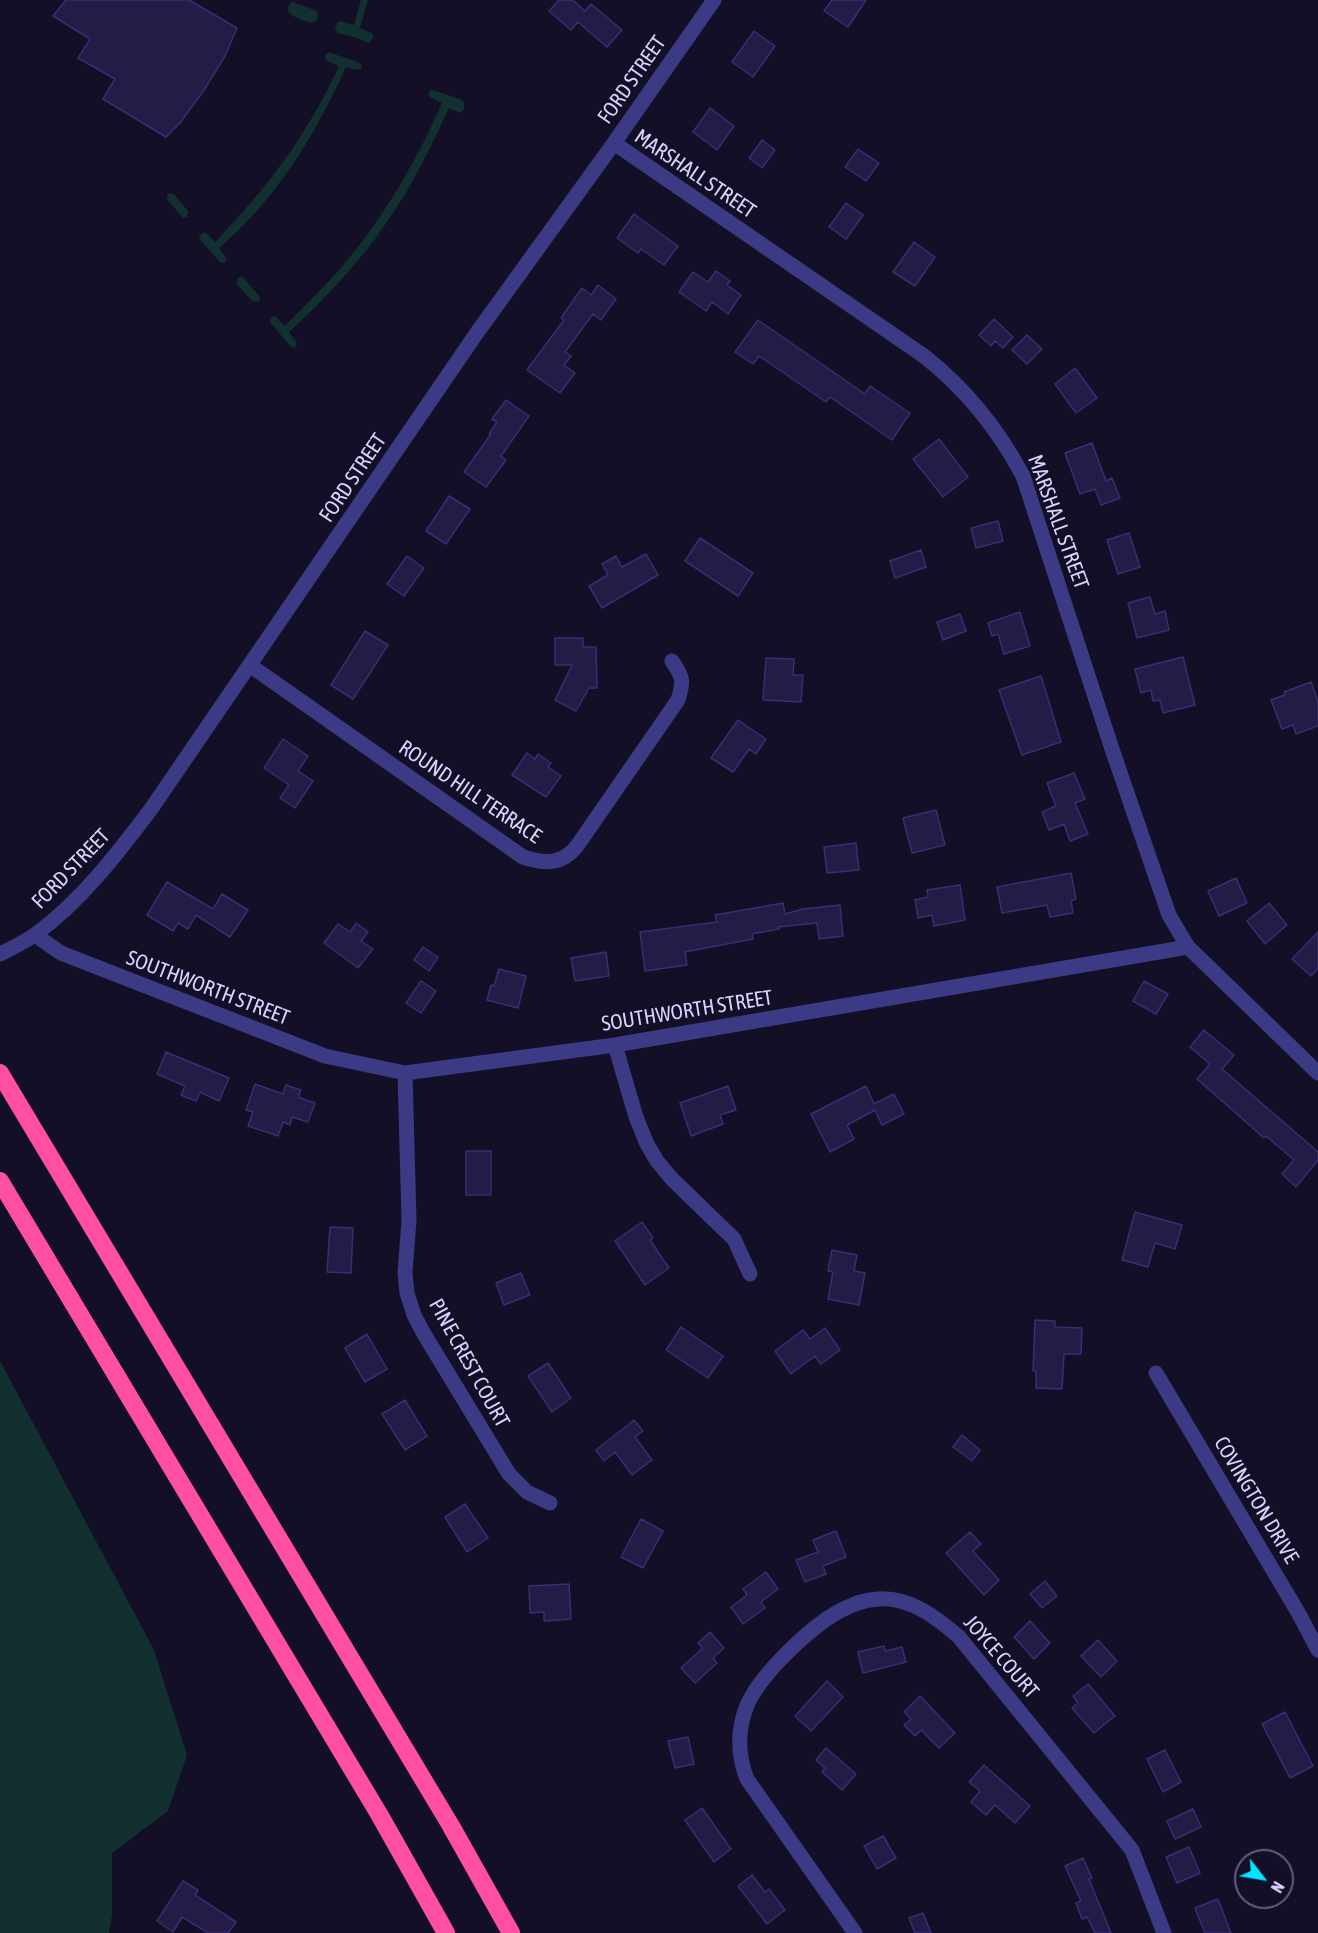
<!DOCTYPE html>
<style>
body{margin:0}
#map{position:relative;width:1318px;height:1933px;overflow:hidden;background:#130f26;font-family:"Asap Condensed",sans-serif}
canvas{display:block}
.north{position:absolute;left:1234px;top:1849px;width:60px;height:60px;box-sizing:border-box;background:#130f26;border:2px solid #625e7d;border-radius:50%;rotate:121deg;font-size:16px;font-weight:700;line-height:24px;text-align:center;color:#d9d4ff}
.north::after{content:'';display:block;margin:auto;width:21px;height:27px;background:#00e5ff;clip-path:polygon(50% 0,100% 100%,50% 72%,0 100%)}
</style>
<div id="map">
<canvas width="1318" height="1933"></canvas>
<div class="north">N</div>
</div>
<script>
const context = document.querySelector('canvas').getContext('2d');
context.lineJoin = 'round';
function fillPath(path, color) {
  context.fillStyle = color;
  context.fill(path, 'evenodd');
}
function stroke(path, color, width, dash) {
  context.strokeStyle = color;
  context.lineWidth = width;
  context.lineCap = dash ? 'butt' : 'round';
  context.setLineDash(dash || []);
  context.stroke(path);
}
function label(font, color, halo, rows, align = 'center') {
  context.font = font + ' "Asap Condensed",sans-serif';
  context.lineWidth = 4.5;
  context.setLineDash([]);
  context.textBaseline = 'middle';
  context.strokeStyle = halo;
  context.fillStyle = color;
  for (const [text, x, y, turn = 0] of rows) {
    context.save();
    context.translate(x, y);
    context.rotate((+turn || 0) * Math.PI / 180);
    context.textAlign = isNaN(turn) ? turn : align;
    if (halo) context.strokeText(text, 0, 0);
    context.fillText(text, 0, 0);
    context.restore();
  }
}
const green = new Path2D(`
 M 361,0 L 368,0 L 360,28 L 373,34 L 373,38 L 369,43 L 357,38 L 338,33 L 335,29 L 337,23 L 340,21 L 354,25 Z
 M 293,2 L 317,11 C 322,31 300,19 291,15 L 288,11 L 289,4 Z
 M 328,52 L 358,62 L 362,66 L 361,69 L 357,70 L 346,67 C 316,134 276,200 219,248 L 227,259 L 225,263 L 221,263 L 199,238 L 200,235 L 205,232 L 215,242 C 267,188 308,134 339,66 L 325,60 L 325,56 Z
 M 431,90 L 436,91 L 462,100 L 464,103 L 464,110 L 460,113 L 449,108 C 431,147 412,186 387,222 C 359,263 325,299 289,332 L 297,343 L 295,348 L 291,347 L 270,322 L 270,319 L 273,316 L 276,317 L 285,326 C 305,306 326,285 345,263 C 385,215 417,160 442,103 L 430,97 L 428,94 Z
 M 168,193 L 174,194 L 188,211 L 187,217 L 183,218 L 167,199 Z
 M 242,276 L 260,297 L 259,302 L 252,301 L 237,284 L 238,278 Z
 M 0,1361 L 154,1650 L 187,1755 L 168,1811 L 112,1853 L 112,1915 L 109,1933 L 0,1933 Z`);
const building = new Path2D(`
 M 66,0 L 189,0 L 237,28 L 225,56 L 204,90 L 180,123 L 166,137 L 103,99 L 115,79 L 78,58 L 90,39 L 53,16 Z
 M 559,0 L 573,0 L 585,11 L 591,4 L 622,30 L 607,47 L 578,22 L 571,30 L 549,11 Z
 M 832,0 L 866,0 L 848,27 L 824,11 Z
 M 754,31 L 775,46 L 753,77 L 732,62 Z
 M 710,108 L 734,126 L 717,150 L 693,132 Z
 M 762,140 L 775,150 L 762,168 L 749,158 Z
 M 858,149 L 879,163 L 866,181 L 845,167 Z
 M 846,203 L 863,215 L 846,239 L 829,227 Z
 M 634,214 L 678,246 L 664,265 L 641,249 L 638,253 L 617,238 Z
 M 914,242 L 935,257 L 915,286 L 893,272 Z
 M 716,271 L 730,281 L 727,285 L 741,295 L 728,314 L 712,302 L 706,311 L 679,292 L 693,272 L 708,282 Z
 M 598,285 L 616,299 L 601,320 L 593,314 L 565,352 L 571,356 L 564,365 L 575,373 L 560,393 L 527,370 L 564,320 L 561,318 L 582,288 L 591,295 Z
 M 994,319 L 1013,337 L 1003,348 L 995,341 L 991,346 L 979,335 Z
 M 758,320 L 865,394 L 870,386 L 910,413 L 892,440 L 830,397 L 826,402 L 759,356 L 753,364 L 735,352 Z
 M 1027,335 L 1042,349 L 1027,364 L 1012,350 Z
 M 1075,368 L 1097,398 L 1076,413 L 1055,384 Z
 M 506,400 L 529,416 L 501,456 L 506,460 L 486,487 L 464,472 L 491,434 L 489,434 L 497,422 L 492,419 Z
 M 939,439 L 968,477 L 943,497 L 913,459 Z
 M 1092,443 L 1106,481 L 1112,478 L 1120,498 L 1101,505 L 1095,489 L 1080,494 L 1065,453 Z
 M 449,496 L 470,509 L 446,544 L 426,531 Z
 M 998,521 L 1003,541 L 976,548 L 971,528 Z
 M 1129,533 L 1140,567 L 1118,574 L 1107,540 Z
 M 700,538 L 753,573 L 738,596 L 685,561 Z
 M 921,550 L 926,567 L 895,578 L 890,561 Z
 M 646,554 L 658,575 L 602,608 L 589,586 L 608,575 L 602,564 L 616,556 L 622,567 Z
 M 407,556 L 424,568 L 404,596 L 387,584 Z
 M 1150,597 L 1155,614 L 1165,611 L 1169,630 L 1137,638 L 1128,603 Z
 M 1020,612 L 1030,646 L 1004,654 L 998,634 L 992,636 L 988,623 Z
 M 960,614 L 966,631 L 943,640 L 937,622 Z
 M 365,631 L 388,645 L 353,699 L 331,685 Z
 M 555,638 L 583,638 L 583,647 L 596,647 L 597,688 L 589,688 L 576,711 L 555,700 L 572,665 L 555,665 Z
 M 1183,657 L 1195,705 L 1163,713 L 1160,700 L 1153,701 L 1151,690 L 1141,693 L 1135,669 Z
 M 766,658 L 794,659 L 793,675 L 803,675 L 801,702 L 763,700 Z
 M 1041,676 L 1061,742 L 1022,755 L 999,690 Z
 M 1311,682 L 1318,702 L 1318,726 L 1296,734 L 1293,725 L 1282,729 L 1271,700 L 1285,695 L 1284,692 Z
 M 738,720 L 766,739 L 756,754 L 749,749 L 733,772 L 711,758 Z
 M 283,739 L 308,756 L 298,771 L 313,781 L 295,808 L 280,798 L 289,785 L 264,768 Z
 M 527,753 L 535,759 L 538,754 L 551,763 L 548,767 L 561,776 L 546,797 L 512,775 Z
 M 1074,773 L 1085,799 L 1075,803 L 1088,834 L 1070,841 L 1064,824 L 1049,830 L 1042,812 L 1056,806 L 1047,783 Z
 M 936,810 L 945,845 L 912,853 L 903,818 Z
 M 856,843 L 859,870 L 827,873 L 824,847 Z
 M 1071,873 L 1076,899 L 1071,901 L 1073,913 L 1050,917 L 1047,905 L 1002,913 L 997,887 Z
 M 1236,878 L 1247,903 L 1219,916 L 1208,891 Z
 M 167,882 L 213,909 L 222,894 L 248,910 L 230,937 L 196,915 L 188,929 L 178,923 L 173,931 L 147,915 Z
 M 960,885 L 965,920 L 934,926 L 932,915 L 918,918 L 915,900 L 928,897 L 927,890 Z
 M 783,903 L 785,914 L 803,909 L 840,905 L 843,936 L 819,939 L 817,923 L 778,927 L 779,929 L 752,934 L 753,939 L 685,952 L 687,965 L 645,971 L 640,932 L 717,922 L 715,915 Z
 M 1269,903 L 1287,925 L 1265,944 L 1247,921 Z
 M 356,923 L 368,932 L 361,941 L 373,949 L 358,968 L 324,943 L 338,924 L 350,932 Z
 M 1318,932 L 1318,968 L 1311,976 L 1292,959 Z
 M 423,947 L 438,957 L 429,971 L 414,960 Z
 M 606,952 L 609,976 L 575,981 L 571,958 Z
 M 499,969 L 526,976 L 518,1008 L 487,1000 L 491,985 L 494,986 Z
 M 421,981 L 436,991 L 421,1013 L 406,1003 Z
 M 1144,981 L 1168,994 L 1156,1014 L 1133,1001 Z
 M 1204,1030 L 1234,1055 L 1222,1069 L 1318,1152 L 1318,1160 L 1296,1187 L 1282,1174 L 1294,1160 L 1266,1136 L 1264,1138 L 1197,1079 L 1210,1064 L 1190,1047 Z
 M 166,1052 L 229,1078 L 219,1101 L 200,1092 L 196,1101 L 181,1095 L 185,1086 L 157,1074 Z
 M 255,1084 L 283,1094 L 286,1085 L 301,1090 L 298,1097 L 315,1103 L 308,1122 L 292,1117 L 290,1125 L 283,1122 L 278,1136 L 248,1126 L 253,1112 L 246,1110 Z
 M 728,1086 L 736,1110 L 720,1115 L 723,1124 L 691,1136 L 680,1103 Z
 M 866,1086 L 874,1104 L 894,1094 L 904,1114 L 882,1125 L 875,1110 L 847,1125 L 854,1139 L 830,1152 L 811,1114 Z
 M 466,1151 L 491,1151 L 491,1195 L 466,1195 Z
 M 1135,1212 L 1182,1225 L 1175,1249 L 1155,1243 L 1148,1267 L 1122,1260 Z
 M 642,1222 L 653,1238 L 650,1240 L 669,1268 L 645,1285 L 615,1241 Z
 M 330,1227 L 353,1228 L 351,1273 L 327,1272 Z
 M 832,1250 L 857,1255 L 854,1271 L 865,1273 L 859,1305 L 828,1299 L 833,1272 L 828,1271 Z
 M 521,1273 L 530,1295 L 504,1305 L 496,1283 Z
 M 1035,1320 L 1055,1321 L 1055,1327 L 1082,1328 L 1081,1354 L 1064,1354 L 1062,1389 L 1036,1388 L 1036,1371 L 1033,1371 Z
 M 681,1327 L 723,1356 L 708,1378 L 666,1350 Z
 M 825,1328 L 840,1350 L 821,1364 L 815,1356 L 791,1374 L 775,1351 L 803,1330 L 810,1339 Z
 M 367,1334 L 387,1369 L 365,1382 L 345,1348 Z
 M 548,1363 L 571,1398 L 552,1412 L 528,1376 Z
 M 405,1400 L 427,1436 L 405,1450 L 382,1414 Z
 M 634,1420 L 643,1431 L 635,1437 L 652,1460 L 632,1475 L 615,1452 L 604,1461 L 596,1450 Z
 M 962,1435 L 980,1450 L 972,1461 L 953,1447 Z
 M 465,1504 L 488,1538 L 467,1552 L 445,1517 Z
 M 641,1519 L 663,1531 L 643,1568 L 621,1557 Z
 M 836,1531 L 846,1557 L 823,1566 L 826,1574 L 805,1582 L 796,1560 L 818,1552 L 813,1540 Z
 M 970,1532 L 981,1544 L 973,1551 L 999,1580 L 984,1595 L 946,1553 Z
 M 766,1572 L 778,1589 L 761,1602 L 765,1608 L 743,1624 L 731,1607 L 747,1595 L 743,1589 Z
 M 1045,1581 L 1057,1596 L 1042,1608 L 1030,1594 Z
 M 569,1584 L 571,1619 L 544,1621 L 544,1612 L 530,1613 L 529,1586 Z
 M 1030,1621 L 1050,1643 L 1034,1659 L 1014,1637 Z
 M 710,1632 L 724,1648 L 713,1658 L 717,1663 L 695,1683 L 681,1668 L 703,1648 L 698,1643 Z
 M 1098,1640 L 1117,1661 L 1101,1677 L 1081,1656 Z
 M 884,1646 L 885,1651 L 902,1647 L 906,1662 L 863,1673 L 858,1652 Z
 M 827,1681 L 843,1697 L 811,1731 L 795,1716 Z
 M 1088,1684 L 1115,1716 L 1094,1733 L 1072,1708 L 1078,1703 L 1073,1696 Z
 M 920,1696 L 955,1733 L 939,1748 L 921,1730 L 915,1736 L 904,1725 L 911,1719 L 904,1712 Z
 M 1285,1712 L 1313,1766 L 1290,1778 L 1262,1724 Z
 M 688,1737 L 694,1764 L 675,1768 L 668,1741 Z
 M 826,1748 L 856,1774 L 842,1790 L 822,1772 L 825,1768 L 816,1760 Z
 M 1165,1750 L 1181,1782 L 1163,1792 L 1147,1759 Z
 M 984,1765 L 1030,1806 L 1015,1823 L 995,1805 L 986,1815 L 971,1802 L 980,1791 L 969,1782 Z
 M 702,1808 L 731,1849 L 714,1862 L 685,1820 Z
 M 1193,1809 L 1201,1827 L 1175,1839 L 1167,1821 Z
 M 883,1836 L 896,1858 L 877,1869 L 864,1846 Z
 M 1189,1847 L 1200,1873 L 1177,1883 L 1166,1857 Z
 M 1083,1858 L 1092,1878 L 1089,1879 L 1111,1933 L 1095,1933 L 1087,1917 L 1082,1919 L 1076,1903 L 1081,1901 L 1065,1866 Z
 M 752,1875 L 765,1892 L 769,1889 L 785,1910 L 767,1924 L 738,1886 Z
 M 183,1881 L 198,1890 L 195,1895 L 236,1922 L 228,1933 L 208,1933 L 182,1917 L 173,1932 L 157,1921 Z
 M 1218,1899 L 1231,1933 L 1205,1933 L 1195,1908 Z
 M 923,1913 L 931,1933 L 915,1933 L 909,1918 Z`);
const minor = new Path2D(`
 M 614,143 L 924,356 C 966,389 998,429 1023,476 L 1112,749 L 1169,915 L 1188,947 L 1318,1073
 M 251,666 L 523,857 C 545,864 562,865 577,846 L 678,700 C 684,681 683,677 672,661
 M 35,935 L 61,953 L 325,1056 L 405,1073 L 615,1045 L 1188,947
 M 0,954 C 12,948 25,942 36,934 C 82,900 117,854 151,809 L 476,334 L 614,143 L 714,0
 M 615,1045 L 636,1117 L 647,1144 L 657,1161 L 672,1179 L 734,1239 L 750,1274
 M 405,1073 L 409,1220 L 405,1273 L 407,1293 L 414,1315 L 424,1334 L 509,1474 L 527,1492 L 550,1503
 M 1156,1373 L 1299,1614 L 1318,1650
 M 855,1933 L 747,1779 C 738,1756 737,1732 746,1708 C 758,1676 815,1621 848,1607 C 857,1602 868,1600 878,1599 C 910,1597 936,1617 959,1637 L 1132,1850 L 1164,1933`);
const motorway = new Path2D(`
 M 0,1073 L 451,1826 L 511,1933
 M 0,1181 L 379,1814 L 446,1933`);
const streetNames = [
 ["FORD STREET",632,80,-55],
 ["MARSHALL STREET",695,174,34],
 ["FORD STREET",353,478,-56],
 ["MARSHALL STREET",1058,522,70],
 ["ROUND HILL TERRACE",470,792,34],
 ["FORD STREET",71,869,-46],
 ["SOUTHWORTH STREET",208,988,21],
 ["SOUTHWORTH STREET",687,1011,-9],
 ["PINE CREST COURT",469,1363,61],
 ["COVINGTON DRIVE",1256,1500,59],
 ["JOYCE COURT",1001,1657,49]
];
fillPath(green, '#12302f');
fillPath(building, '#241b47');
stroke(building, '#3b2d73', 1.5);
stroke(minor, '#3d3a85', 15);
stroke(motorway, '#ff4fa3', 18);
label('21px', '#d9d4ff', '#130f26', streetNames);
</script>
